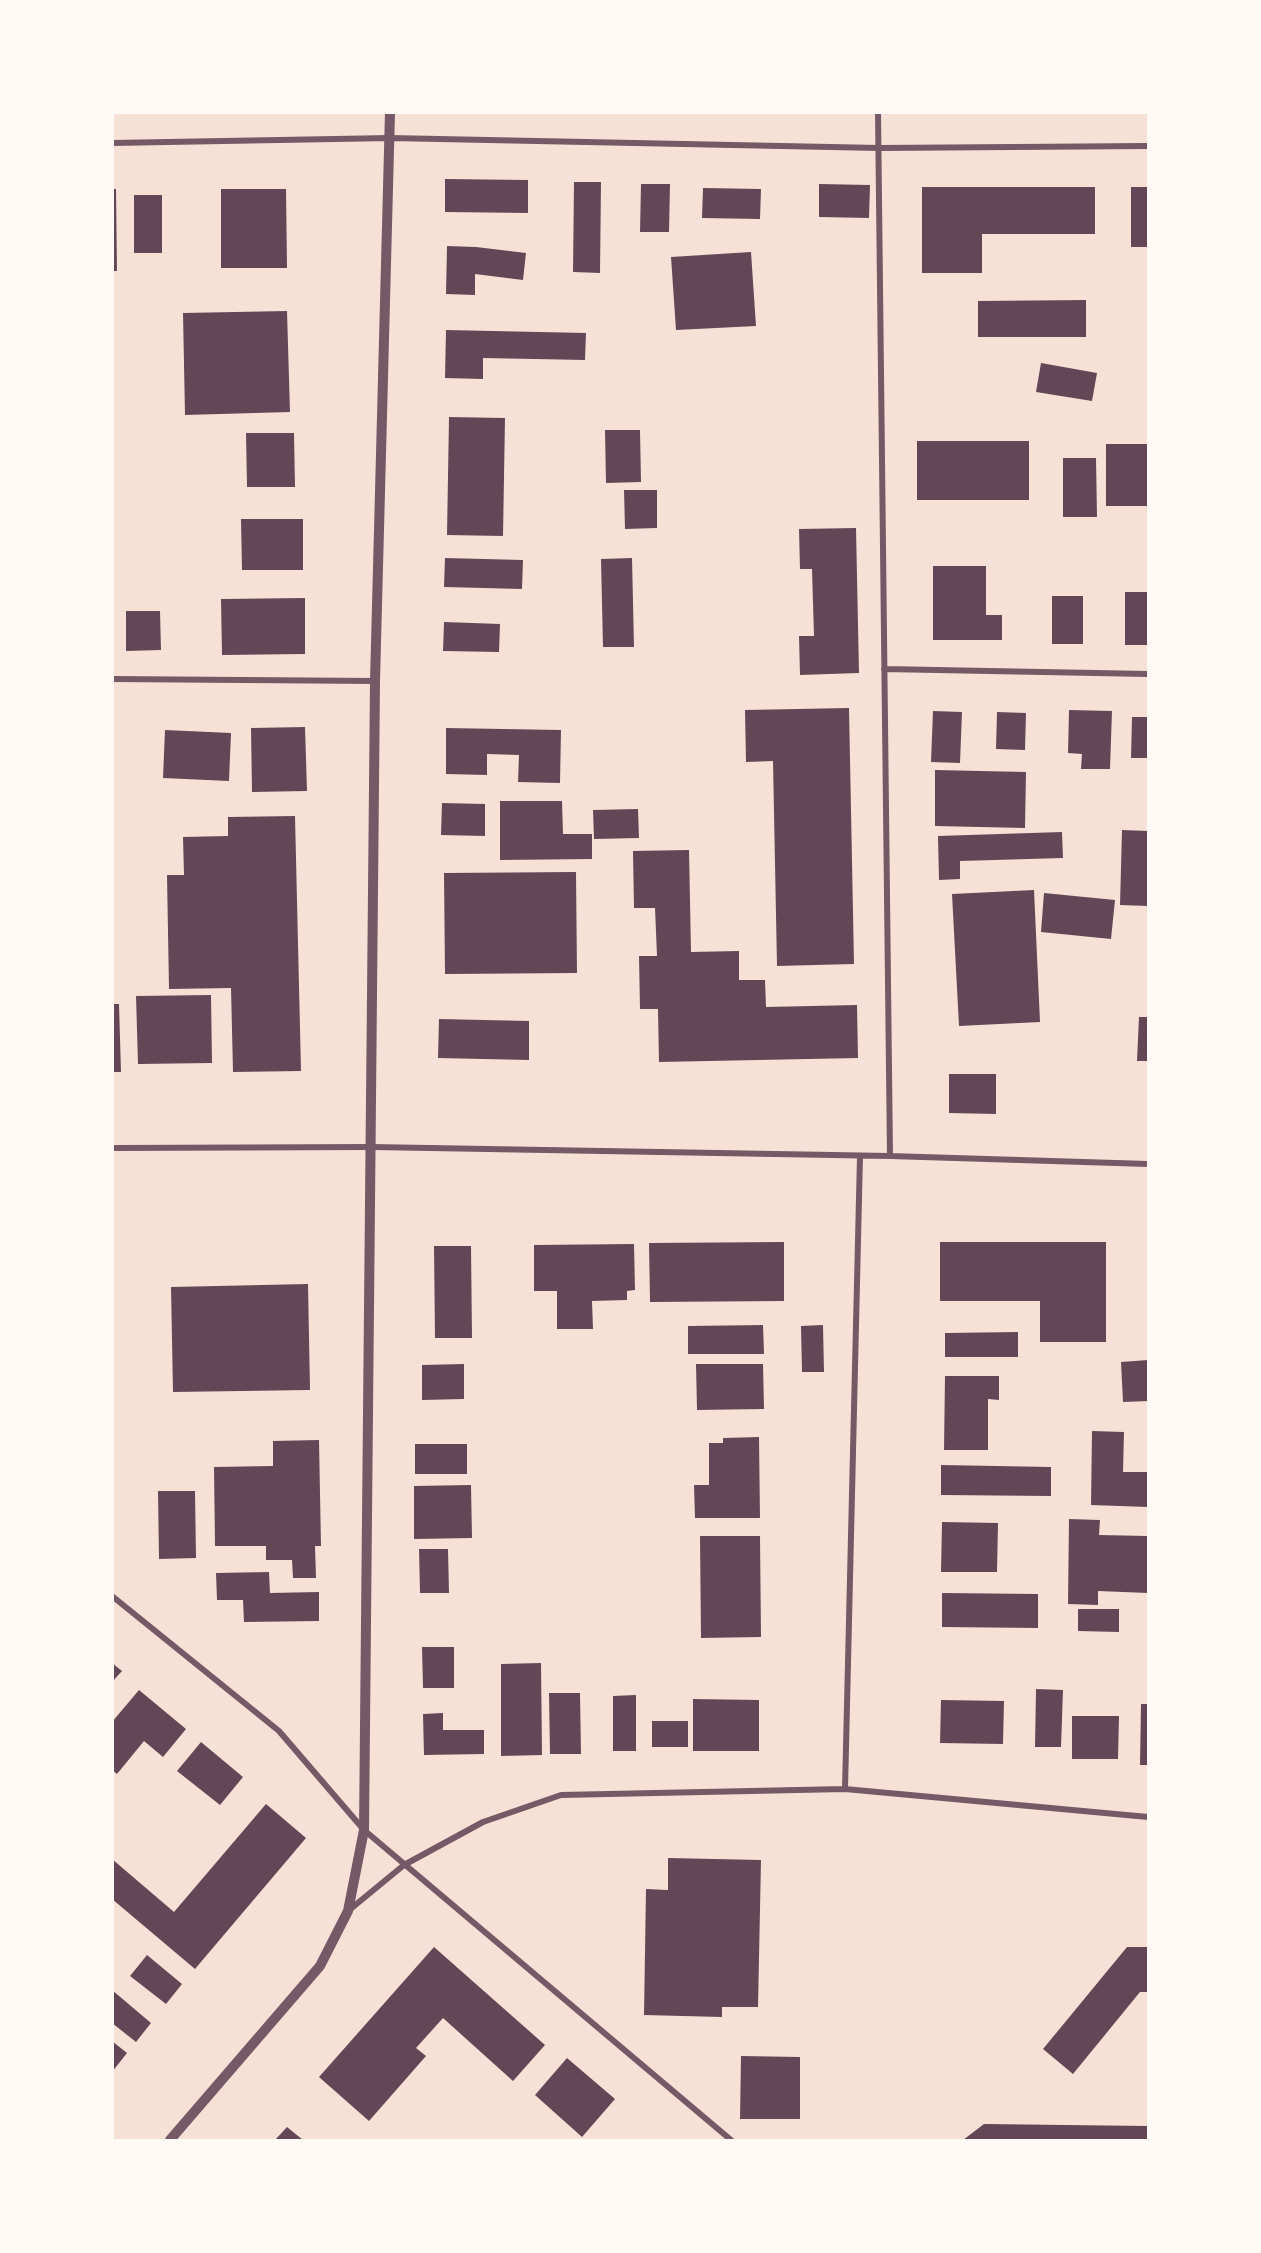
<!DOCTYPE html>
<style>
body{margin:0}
#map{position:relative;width:1261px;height:2253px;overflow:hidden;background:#f7e1d7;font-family:Mulish,sans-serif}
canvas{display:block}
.frame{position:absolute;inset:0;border:114px solid #fffaf5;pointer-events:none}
</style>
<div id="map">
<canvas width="1261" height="2253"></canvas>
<div class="frame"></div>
</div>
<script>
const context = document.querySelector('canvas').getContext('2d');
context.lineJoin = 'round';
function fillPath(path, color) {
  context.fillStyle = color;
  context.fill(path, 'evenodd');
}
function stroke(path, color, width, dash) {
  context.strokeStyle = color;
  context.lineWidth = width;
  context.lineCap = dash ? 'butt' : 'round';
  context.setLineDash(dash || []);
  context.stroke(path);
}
const building = new Path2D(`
 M 445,179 L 528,180 L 528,213 L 445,212 Z
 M 574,182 L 601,182 L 600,273 L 573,272 Z
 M 641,184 L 670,184 L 669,232 L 640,232 Z
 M 819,184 L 870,185 L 869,218 L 819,217 Z
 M 922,187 L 1095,187 L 1095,234 L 982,234 L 982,273 L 922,273 Z
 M 1131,187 L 1148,187 L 1148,247 L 1131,247 Z
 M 703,188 L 761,189 L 760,219 L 702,218 Z
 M 112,189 L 116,189 L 117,271 L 112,271 Z
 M 221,189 L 286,189 L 287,268 L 221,268 Z
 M 134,195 L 162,195 L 162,253 L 134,253 Z
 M 447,246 L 476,247 L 526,253 L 523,280 L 475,274 L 475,295 L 446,294 Z
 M 751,252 L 756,326 L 676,330 L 671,257 Z
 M 1086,300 L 1086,337 L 978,337 L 978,301 Z
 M 287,311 L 290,412 L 185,415 L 183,313 Z
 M 446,330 L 586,333 L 585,360 L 483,358 L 483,379 L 445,378 Z
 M 1041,363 L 1097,373 L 1092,401 L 1036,392 Z
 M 449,417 L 505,418 L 503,536 L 447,535 Z
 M 605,430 L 640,430 L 641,482 L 606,483 Z
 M 246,433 L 294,433 L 295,487 L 247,487 Z
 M 917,441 L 1029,441 L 1029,500 L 917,500 Z
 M 1106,444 L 1148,444 L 1148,506 L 1106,506 Z
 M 1063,458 L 1096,458 L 1097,517 L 1063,517 Z
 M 624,490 L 657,490 L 657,528 L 625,529 Z
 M 241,519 L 303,519 L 303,570 L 242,570 Z
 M 856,528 L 859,673 L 800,675 L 799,636 L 814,636 L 812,569 L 800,569 L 799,529 Z
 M 445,558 L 523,560 L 522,589 L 444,587 Z
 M 632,558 L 634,647 L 603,647 L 601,559 Z
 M 933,566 L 986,566 L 986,615 L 1002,615 L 1002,640 L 933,640 Z
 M 1125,592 L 1148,592 L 1148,645 L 1125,645 Z
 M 1052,596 L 1083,596 L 1083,644 L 1052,644 Z
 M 305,598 L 305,654 L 222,655 L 221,599 Z
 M 126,611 L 160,611 L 161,650 L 126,651 Z
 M 444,622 L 500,624 L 499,652 L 443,651 Z
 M 849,708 L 854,964 L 777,966 L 773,761 L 746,762 L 745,710 Z
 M 1069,710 L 1112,711 L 1110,769 L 1081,769 L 1082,754 L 1068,753 Z
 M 933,711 L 962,712 L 960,763 L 931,762 Z
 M 997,712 L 1026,713 L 1025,750 L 996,749 Z
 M 1132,717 L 1148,717 L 1148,758 L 1131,758 Z
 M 305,727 L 307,791 L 252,792 L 251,728 Z
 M 446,728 L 561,730 L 560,783 L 518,782 L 519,755 L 487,754 L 487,775 L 446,774 Z
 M 165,730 L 231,733 L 229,781 L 163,778 Z
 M 935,770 L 1026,772 L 1025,828 L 935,826 Z
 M 500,801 L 562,801 L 563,834 L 592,834 L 592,859 L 500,860 Z
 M 442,803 L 485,804 L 485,836 L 441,835 Z
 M 638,809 L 639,838 L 594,839 L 593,810 Z
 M 295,816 L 301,1071 L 233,1072 L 231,988 L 169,989 L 167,875 L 184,875 L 183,837 L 228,836 L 228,817 Z
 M 1122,830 L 1148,831 L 1148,906 L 1120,905 Z
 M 1062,832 L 1063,858 L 960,861 L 960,879 L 939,880 L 938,836 Z
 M 689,850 L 691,952 L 739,951 L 739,980 L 765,980 L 766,1007 L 857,1005 L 858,1058 L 659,1062 L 658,1009 L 640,1009 L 639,956 L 657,956 L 655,908 L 634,908 L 633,851 Z
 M 576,872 L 577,973 L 445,974 L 444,873 Z
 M 1034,890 L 1040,1022 L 959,1026 L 952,894 Z
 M 1044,893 L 1115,900 L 1111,939 L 1041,932 Z
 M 211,995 L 212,1063 L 138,1064 L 136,996 Z
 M 112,1004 L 119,1004 L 121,1072 L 112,1072 Z
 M 1139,1017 L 1148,1017 L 1148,1061 L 1137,1061 Z
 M 439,1019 L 529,1021 L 529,1060 L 438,1058 Z
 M 949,1074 L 996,1074 L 996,1114 L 949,1113 Z
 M 784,1242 L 784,1301 L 650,1302 L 649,1243 Z
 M 940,1242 L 1106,1242 L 1106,1342 L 1040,1342 L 1040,1301 L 940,1301 Z
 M 634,1244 L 635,1290 L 627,1291 L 627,1300 L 592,1301 L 593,1329 L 557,1329 L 557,1291 L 534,1291 L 534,1245 Z
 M 434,1246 L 471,1246 L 472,1338 L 435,1338 Z
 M 308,1284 L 310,1390 L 173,1392 L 171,1287 Z
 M 763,1325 L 764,1354 L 688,1354 L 688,1326 Z
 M 823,1325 L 824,1372 L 802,1372 L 801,1326 Z
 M 1018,1332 L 1018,1357 L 945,1357 L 945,1333 Z
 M 1148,1360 L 1148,1401 L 1123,1402 L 1121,1362 Z
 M 464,1364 L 464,1399 L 422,1400 L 422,1365 Z
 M 696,1364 L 763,1364 L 764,1409 L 697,1410 Z
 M 945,1376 L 999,1376 L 999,1400 L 988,1399 L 988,1450 L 944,1450 Z
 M 1092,1431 L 1124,1432 L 1123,1472 L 1148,1472 L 1148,1507 L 1091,1505 Z
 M 759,1437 L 760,1518 L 695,1518 L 694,1485 L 709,1485 L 709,1443 L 723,1443 L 723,1438 Z
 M 319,1440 L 321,1546 L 315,1546 L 316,1578 L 293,1578 L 292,1560 L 266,1560 L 266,1546 L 215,1546 L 214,1467 L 273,1466 L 273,1441 Z
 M 415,1444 L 467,1444 L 467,1474 L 415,1474 Z
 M 941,1465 L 1051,1467 L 1051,1496 L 941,1495 Z
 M 471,1485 L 472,1538 L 414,1539 L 414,1486 Z
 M 158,1491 L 195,1491 L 196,1558 L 159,1559 Z
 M 1069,1519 L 1100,1520 L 1099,1535 L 1148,1536 L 1148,1593 L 1098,1591 L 1098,1605 L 1068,1604 Z
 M 942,1522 L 998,1523 L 997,1572 L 941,1572 Z
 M 700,1536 L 760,1536 L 761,1637 L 701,1638 Z
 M 419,1549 L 448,1549 L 449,1593 L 420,1593 Z
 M 269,1572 L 270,1593 L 319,1592 L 319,1621 L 244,1622 L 243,1600 L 217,1600 L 216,1573 Z
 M 942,1593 L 1038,1594 L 1038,1628 L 942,1627 Z
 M 1078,1609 L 1119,1609 L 1119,1632 L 1078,1631 Z
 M 422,1647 L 454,1647 L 454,1688 L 423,1688 Z
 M 112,1663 L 122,1671 L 112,1682 Z
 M 541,1663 L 542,1755 L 501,1756 L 501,1664 Z
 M 1036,1689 L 1063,1690 L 1061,1747 L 1035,1747 Z
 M 139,1690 L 186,1729 L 163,1757 L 144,1741 L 117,1774 L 112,1770 L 112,1722 Z
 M 549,1693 L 580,1693 L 581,1754 L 550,1754 Z
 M 636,1695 L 636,1751 L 613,1751 L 613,1696 Z
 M 693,1699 L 759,1700 L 759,1751 L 693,1751 Z
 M 941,1700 L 1004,1701 L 1003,1744 L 940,1743 Z
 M 1141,1704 L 1148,1704 L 1148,1765 L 1140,1765 Z
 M 443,1713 L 443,1730 L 484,1730 L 484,1754 L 424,1755 L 423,1714 Z
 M 1072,1716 L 1119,1716 L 1118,1759 L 1072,1759 Z
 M 652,1721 L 688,1721 L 688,1747 L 652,1747 Z
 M 201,1742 L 243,1777 L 220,1805 L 177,1771 Z
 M 266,1804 L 306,1838 L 195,1969 L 112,1899 L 112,1859 L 174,1912 Z
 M 668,1858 L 761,1860 L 758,2007 L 722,2007 L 722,2017 L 644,2015 L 646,1889 L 668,1890 Z
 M 434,1947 L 545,2045 L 513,2081 L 443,2018 L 416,2048 L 426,2056 L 369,2121 L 319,2077 Z
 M 1127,1947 L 1148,1947 L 1148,1992 L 1140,1992 L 1073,2074 L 1043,2049 Z
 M 147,1955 L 182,1984 L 166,2004 L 130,1976 Z
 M 112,1990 L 151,2023 L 136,2042 L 112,2023 Z
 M 112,2041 L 127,2053 L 112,2072 Z
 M 741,2056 L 800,2057 L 800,2119 L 740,2119 Z
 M 567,2058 L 615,2099 L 582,2137 L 535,2095 Z
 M 984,2124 L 1148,2126 L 1148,2140 L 963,2140 Z
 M 287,2127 L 303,2140 L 275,2140 Z`);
const minor = new Path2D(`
 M 878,112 L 890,1156
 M 112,143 L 390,138 L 879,148 L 1148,146
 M 884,669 L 1148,674
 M 112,679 L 375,681
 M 112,1148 L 372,1147 L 890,1156 L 1148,1164
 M 112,1596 L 279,1731 L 364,1830 L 731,2140
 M 845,1789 L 860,1156
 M 348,1911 L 404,1865 L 483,1822 L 561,1795 L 845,1789 L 1148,1817`);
const tertiary = new Path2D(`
 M 170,2140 L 320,1966 L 348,1911 L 364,1830 L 375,681 L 390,112`);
fillPath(building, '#644757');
stroke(minor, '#755966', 6);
stroke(tertiary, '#755966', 10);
</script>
